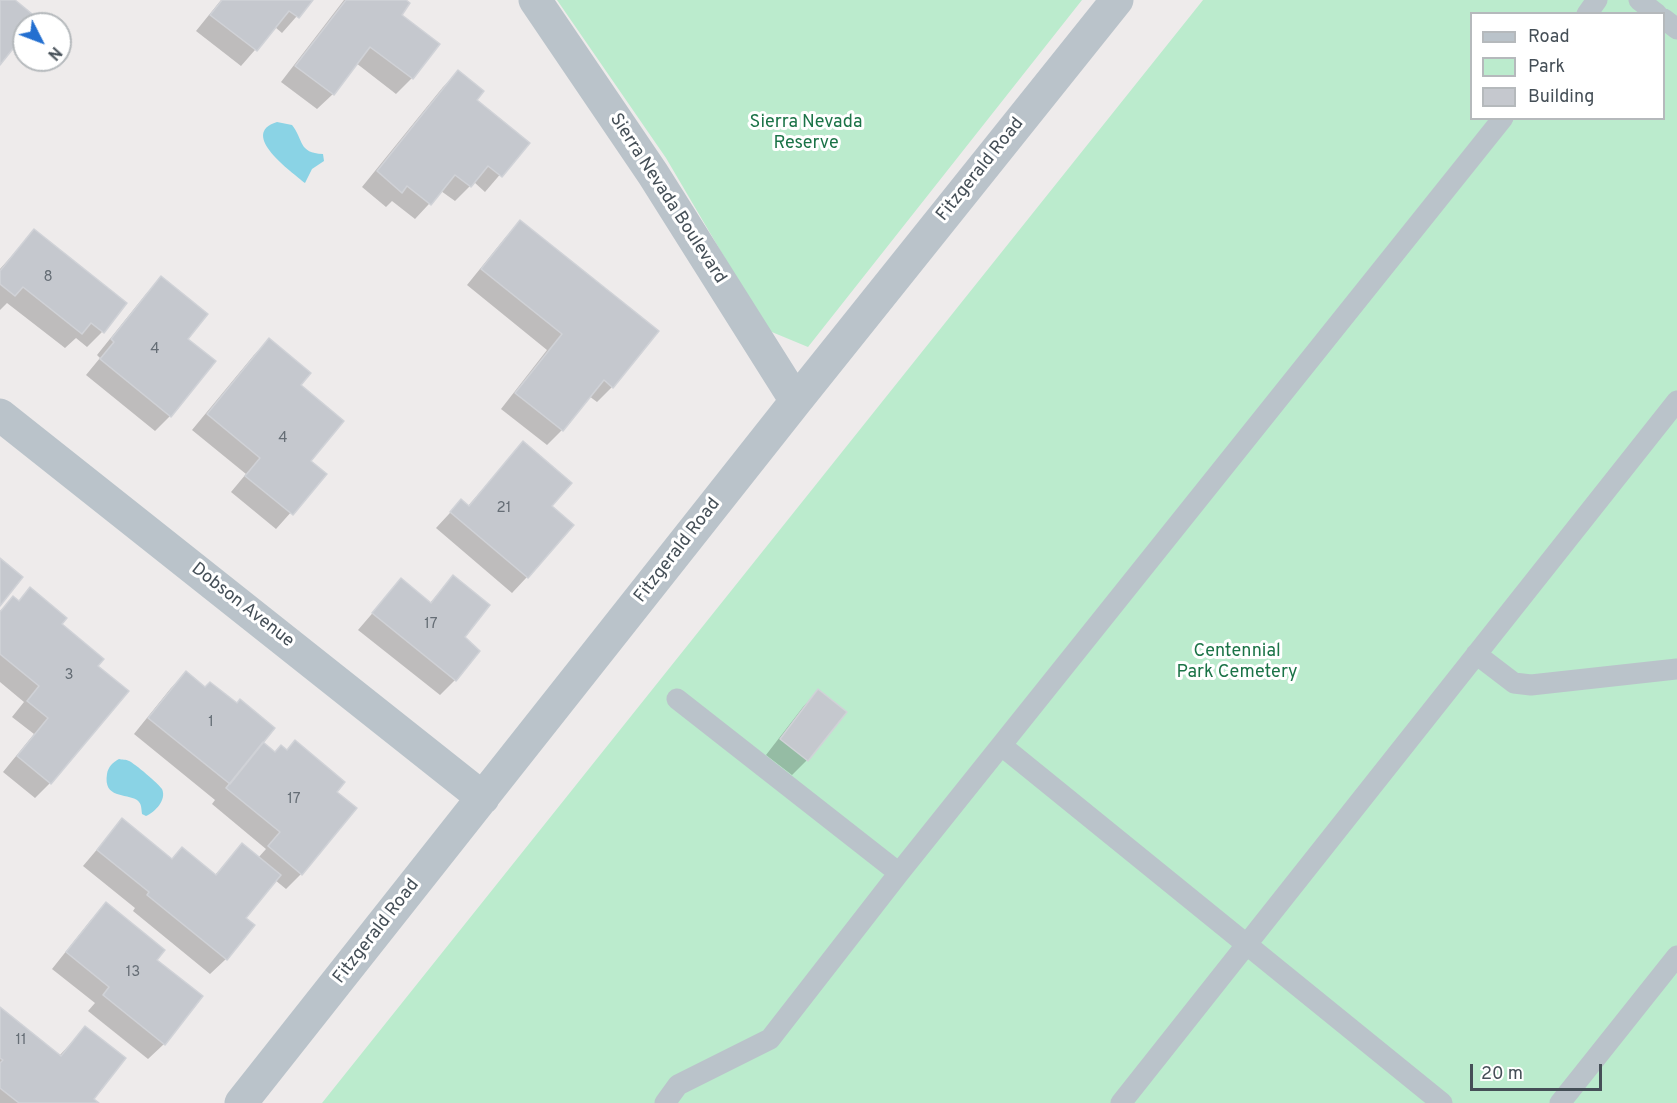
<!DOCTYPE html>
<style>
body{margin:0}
#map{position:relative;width:1677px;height:1103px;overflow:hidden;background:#eeebeb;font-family:Overpass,sans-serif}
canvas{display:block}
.legend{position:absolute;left:1470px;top:12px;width:195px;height:108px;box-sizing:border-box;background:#fff;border:2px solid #b5b9bc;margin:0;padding:8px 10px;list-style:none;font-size:18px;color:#454f57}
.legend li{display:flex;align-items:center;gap:12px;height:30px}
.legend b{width:30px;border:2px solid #b5b9bc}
.north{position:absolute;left:12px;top:12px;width:60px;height:60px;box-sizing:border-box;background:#fff;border:2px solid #b5b9bc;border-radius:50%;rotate:132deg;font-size:16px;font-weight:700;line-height:24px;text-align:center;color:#454f57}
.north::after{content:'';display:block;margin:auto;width:21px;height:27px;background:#236fd0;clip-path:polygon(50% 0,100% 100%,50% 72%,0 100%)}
.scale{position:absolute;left:1470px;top:1064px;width:132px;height:27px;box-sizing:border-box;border:3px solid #454f57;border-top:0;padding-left:8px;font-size:18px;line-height:21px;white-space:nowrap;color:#454f57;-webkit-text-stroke:4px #fff;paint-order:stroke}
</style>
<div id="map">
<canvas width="1677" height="1103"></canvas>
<ul class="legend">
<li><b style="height:8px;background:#bac3ca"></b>Road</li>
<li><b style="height:16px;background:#bbebcd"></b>Park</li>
<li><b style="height:16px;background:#c5c8ce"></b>Building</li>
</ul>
<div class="north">N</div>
<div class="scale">20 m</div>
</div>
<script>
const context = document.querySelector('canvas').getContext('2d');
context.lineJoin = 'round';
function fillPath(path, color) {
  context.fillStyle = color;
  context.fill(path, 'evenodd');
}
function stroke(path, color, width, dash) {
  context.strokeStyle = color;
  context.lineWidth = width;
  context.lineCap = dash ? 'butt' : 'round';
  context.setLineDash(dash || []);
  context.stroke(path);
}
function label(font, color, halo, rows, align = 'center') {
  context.font = font + ' Overpass,sans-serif';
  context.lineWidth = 6;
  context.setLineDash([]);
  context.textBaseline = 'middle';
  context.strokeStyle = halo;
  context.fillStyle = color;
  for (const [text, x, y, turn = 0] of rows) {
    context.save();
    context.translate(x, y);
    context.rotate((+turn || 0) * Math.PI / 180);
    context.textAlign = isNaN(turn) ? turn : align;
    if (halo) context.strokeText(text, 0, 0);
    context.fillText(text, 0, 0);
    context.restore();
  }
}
const green = new Path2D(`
 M 557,0 L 1082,0 L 808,347 L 767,330 L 666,158 Z
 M 1203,0 L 1677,0 L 1677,1103 L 322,1103 ZM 1472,14 L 1664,14 L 1664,118 L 1472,118 Z`);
const water = new Path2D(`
 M 277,122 L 292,125 C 304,140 298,153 323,154 L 324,161 L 312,169 L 305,183 C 292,172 238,134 277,122 Z
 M 119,759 C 122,760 126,759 129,761 C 134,763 159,784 162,789 C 167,800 155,812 146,816 L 142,814 C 141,808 142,804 137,800 C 126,793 103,799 107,774 C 108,767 113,762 119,759 Z`);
const shadow = new Path2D(`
 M 221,0 L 311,0 L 282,33 L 275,27 L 241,66 L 196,31 Z
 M 344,0 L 404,0 L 400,15 L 438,44 L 412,78 L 396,94 L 356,63 L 333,94 L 317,109 L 281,82 Z
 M 458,72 L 475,101 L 527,143 L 485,192 L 474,182 L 455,201 L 441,191 L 415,219 L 392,201 L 386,207 L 362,187 L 443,87 Z
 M 521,222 L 612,387 L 597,402 L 589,396 L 562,430 L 547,445 L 501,409 L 547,350 L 467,285 L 505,238 Z
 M 34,231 L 102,332 L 87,347 L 76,338 L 65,348 L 7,303 L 0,310 L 0,269 Z
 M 161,278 L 186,339 L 170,416 L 155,431 L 86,375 L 100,358 L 97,355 L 146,294 Z
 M 269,340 L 298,386 L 309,461 L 325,474 L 276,529 L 231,492 L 246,474 L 192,430 L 254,355 Z
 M 523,443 L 550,506 L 527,577 L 512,593 L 436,528 L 461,501 L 468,506 Z
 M 453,577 L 462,637 L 455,680 L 440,695 L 358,630 L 401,580 L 430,603 Z
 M 30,589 L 59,625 L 50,783 L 35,798 L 3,772 L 34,734 L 12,717 L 24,702 L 0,682 L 0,611 L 13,598 L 18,602 Z
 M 186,673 L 274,753 L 286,751 L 295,742 L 335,792 L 301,874 L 286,889 L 275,880 L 244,919 L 226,959 L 210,974 L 133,911 L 135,908 L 83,866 L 122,820 L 171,860 L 182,849 L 215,875 L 242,845 L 258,858 L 266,849 L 212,804 L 215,800 L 134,734 L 171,688 Z
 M 818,691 L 807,760 L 792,775 L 766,755 L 803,707 Z
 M 106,904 L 155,960 L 164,1044 L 148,1059 L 88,1011 L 95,1003 L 52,969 L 91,920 Z
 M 0,1009 L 59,1056 L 85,1028 L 91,1099 L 97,1103 L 0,1103 Z`);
const building = new Path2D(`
 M 0,0 L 15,0 L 37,18 L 33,24 L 24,24 L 24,35 L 0,65 Z
 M 222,0 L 313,0 L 299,18 L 289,11 L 257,51 L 210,15 Z
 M 346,0 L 406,0 L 410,3 L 402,15 L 440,44 L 413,79 L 370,47 L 334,95 L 295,66 Z
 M 458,70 L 484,91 L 477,100 L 530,143 L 502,177 L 488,166 L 471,187 L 455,175 L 431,205 L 407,186 L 402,193 L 377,171 Z
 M 520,220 L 659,331 L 613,388 L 604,380 L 563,431 L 515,393 L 562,334 L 481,269 Z
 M 34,229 L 127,303 L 104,333 L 91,323 L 82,334 L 23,287 L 15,296 L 0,284 L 0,271 Z
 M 161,276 L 208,314 L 188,339 L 216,361 L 171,417 L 100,359 L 114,342 L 111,339 Z
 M 269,338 L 311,373 L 301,385 L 344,421 L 311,461 L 327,474 L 293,515 L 245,476 L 260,458 L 207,414 Z
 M 523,441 L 572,483 L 552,506 L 574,525 L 528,578 L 450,512 L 461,499 L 469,506 Z
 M 0,558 L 23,577 L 0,606 Z
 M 453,575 L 490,605 L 465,637 L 480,651 L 456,681 L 372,613 L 401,578 L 431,603 Z
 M 30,587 L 67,618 L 62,624 L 104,659 L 98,666 L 129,691 L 51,784 L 17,756 L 48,718 L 27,701 L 39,686 L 0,654 L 0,612 L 13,596 L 19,601 Z
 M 186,671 L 205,687 L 210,682 L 237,703 L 240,699 L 275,728 L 230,784 L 148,718 Z
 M 818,689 L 847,712 L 808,761 L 780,739 Z
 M 295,740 L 345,782 L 337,792 L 357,808 L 302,875 L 268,846 L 280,832 L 226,788 L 263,742 L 275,752 L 281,745 L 287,750 Z
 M 122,818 L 172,859 L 182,847 L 216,875 L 242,843 L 281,875 L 246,918 L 255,925 L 227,960 L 147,895 L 149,892 L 97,850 Z
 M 106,902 L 165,950 L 157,960 L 203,996 L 165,1045 L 103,995 L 109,987 L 66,952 Z
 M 0,1007 L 61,1056 L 85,1026 L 126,1058 L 94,1099 L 99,1103 L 19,1103 L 0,1088 L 0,1063 L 3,1060 L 0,1058 Z`);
const lane = new Path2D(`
 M 1639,0 L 1657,14
 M 1587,14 L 1597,0
 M 1664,19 L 1677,29
 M 1476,654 L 1514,683 L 1531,685 L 1677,669
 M 677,699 L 899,873
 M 1002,746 L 1442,1103
 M 665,1103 L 678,1085 L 770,1039 L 899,873 L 1503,118
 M 1121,1103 L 1677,401
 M 1560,1103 L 1677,956`);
const street = new Path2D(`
 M 535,0 L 653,174 L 796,401
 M 0,415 L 483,798
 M 241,1103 L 796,401 L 1117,0`);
const numberNames = [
 ["8",48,278],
 ["4",155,350],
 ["4",283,439],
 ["21",504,509],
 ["17",431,625],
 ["3",69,676],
 ["1",211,723],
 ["17",294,800],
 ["13",133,973],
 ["11",21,1041]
];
const parkNames = [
 ["Sierra Nevada",806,123],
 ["Reserve",806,144],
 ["Centennial",1237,652],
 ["Park Cemetery",1237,673]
];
const streetNames = [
 ["Fitzgerald Road",981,170,-51],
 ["Sierra Nevada Boulevard",667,199,57],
 ["Fitzgerald Road",678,551,-52],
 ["Dobson Avenue",242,606,38],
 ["Fitzgerald Road",377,932,-52]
];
fillPath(green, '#bbebcd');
fillPath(water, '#8ad3e5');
fillPath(shadow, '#0003');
fillPath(building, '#c5c8ce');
stroke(building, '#d0d2d7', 1.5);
stroke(lane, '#bac3ca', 21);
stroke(street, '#bac3ca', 33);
label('15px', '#656d75', null, numberNames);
label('18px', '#1b7347', '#fff', parkNames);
label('18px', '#454f57', '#fff', streetNames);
</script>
